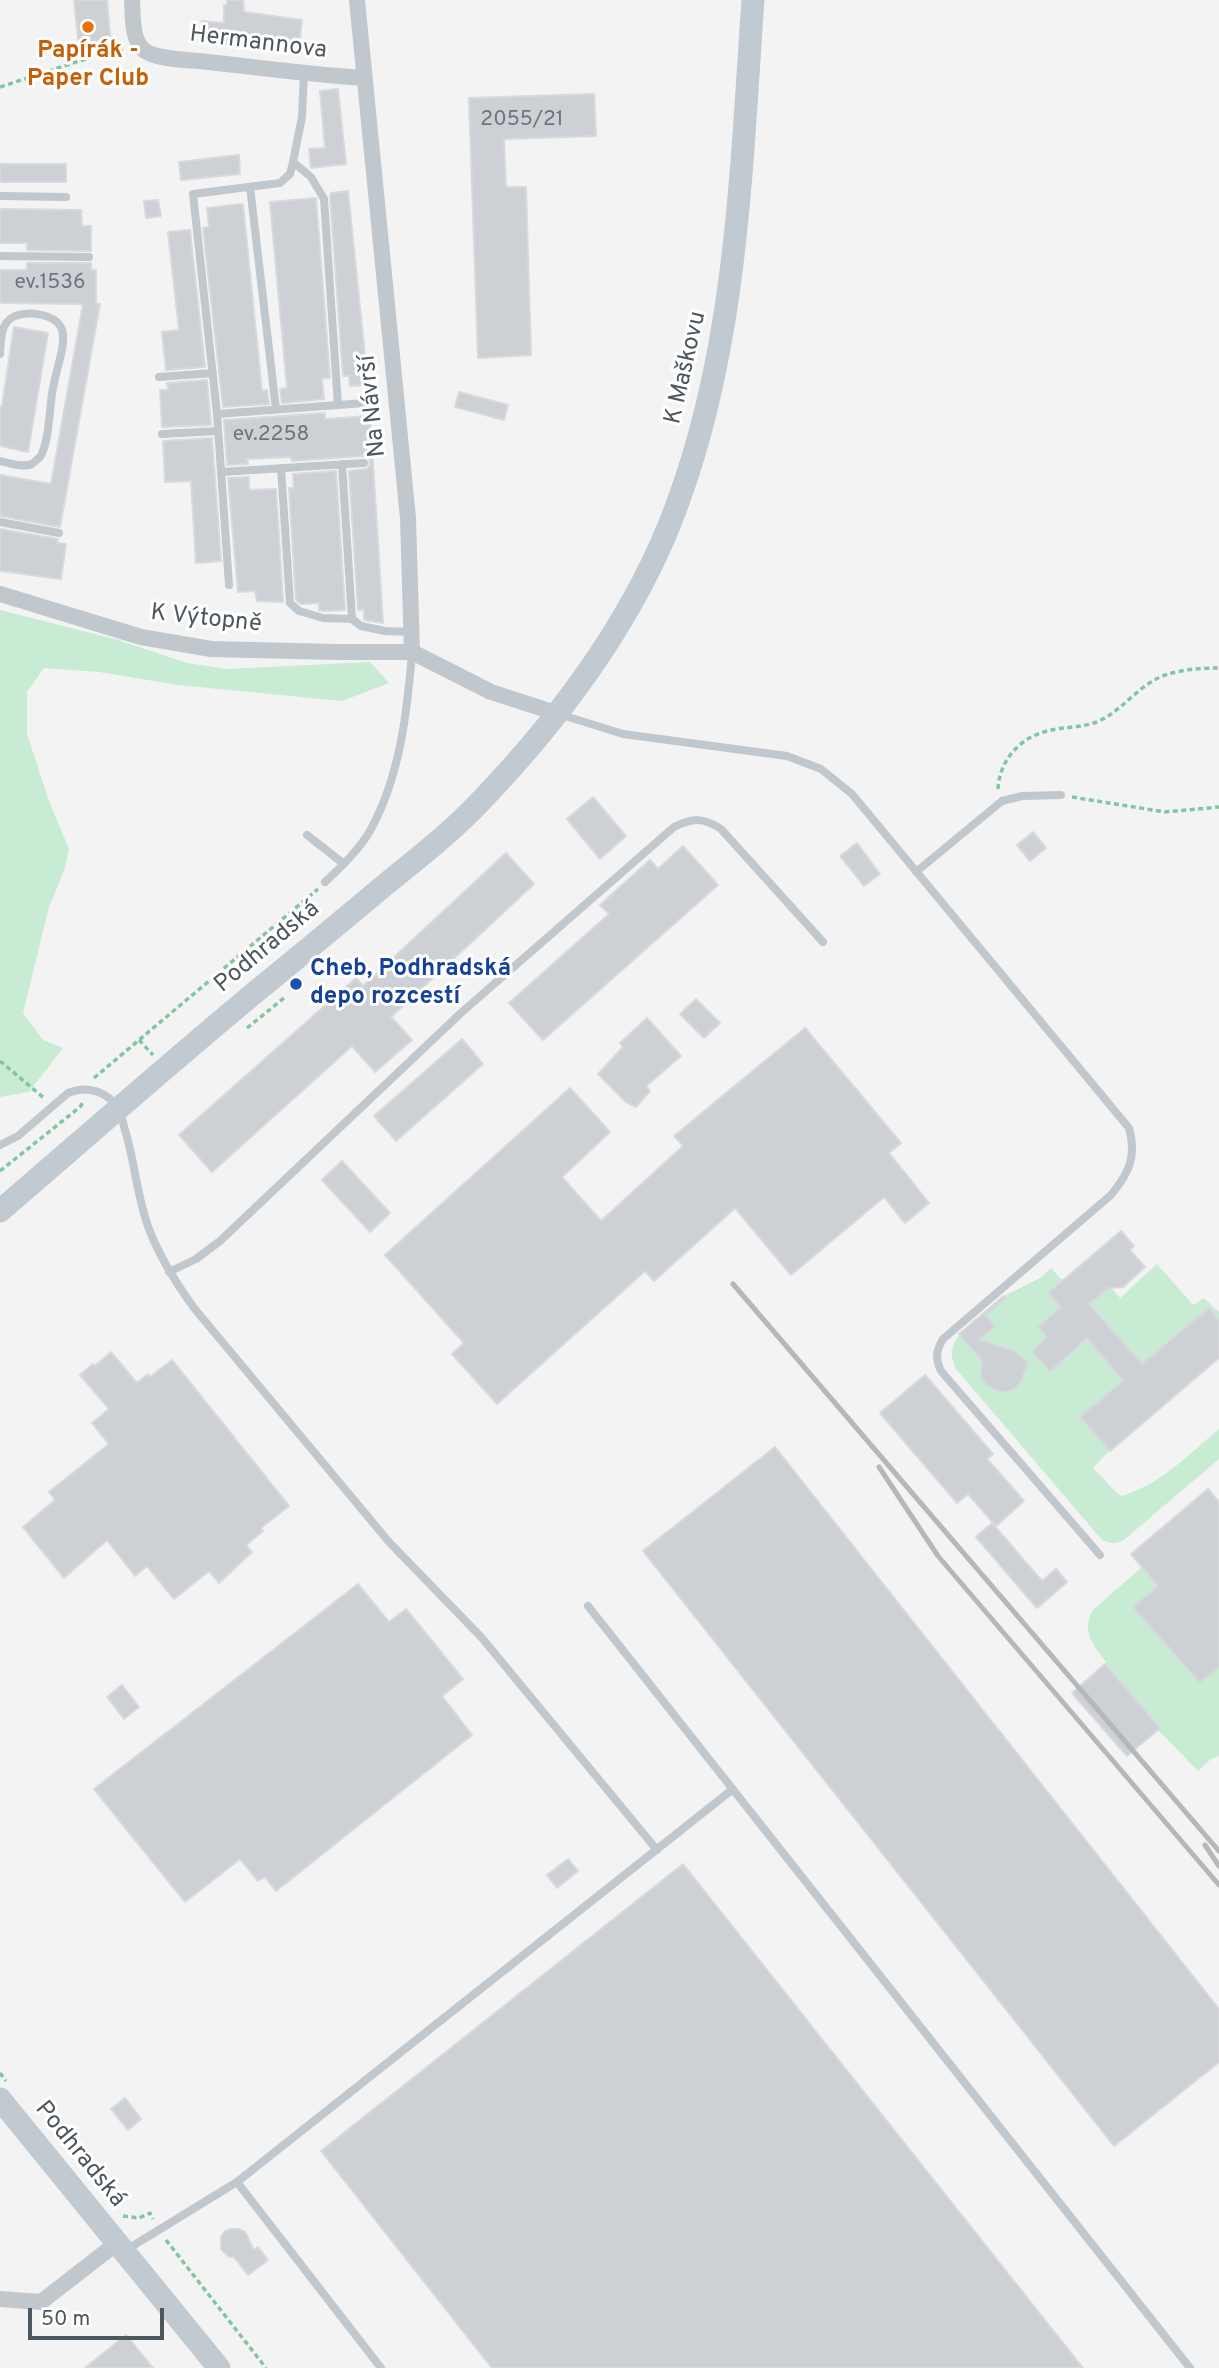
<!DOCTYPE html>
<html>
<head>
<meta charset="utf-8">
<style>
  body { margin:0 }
  #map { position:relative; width:1219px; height:2368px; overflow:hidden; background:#f4f3f3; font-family:Overpass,sans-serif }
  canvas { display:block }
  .scale { position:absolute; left:28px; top:2308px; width:136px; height:32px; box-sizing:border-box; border:4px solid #4c575e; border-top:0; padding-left:9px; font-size:21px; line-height:24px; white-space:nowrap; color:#4c575e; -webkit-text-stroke:5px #fff; paint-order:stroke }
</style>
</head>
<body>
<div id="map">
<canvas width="1219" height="2368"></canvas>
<div class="scale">50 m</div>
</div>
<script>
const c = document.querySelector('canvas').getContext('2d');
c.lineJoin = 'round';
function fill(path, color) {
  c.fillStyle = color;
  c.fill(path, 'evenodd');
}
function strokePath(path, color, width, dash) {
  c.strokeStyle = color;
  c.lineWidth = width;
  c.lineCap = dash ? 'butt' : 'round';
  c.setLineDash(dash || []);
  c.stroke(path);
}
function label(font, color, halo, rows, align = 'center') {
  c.font = font + ' Overpass,sans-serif';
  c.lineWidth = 6;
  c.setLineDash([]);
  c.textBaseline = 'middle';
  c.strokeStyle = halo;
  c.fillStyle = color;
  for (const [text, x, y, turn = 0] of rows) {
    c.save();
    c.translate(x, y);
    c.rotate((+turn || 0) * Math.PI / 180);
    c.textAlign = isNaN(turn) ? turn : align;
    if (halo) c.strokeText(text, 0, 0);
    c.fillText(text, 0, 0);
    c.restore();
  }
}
const green = new Path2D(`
  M0 610 115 639 187 663 227 669 370 662 389 683 342 701 178 685 99 672 44 668 27 692V734L49 801 69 849 65 868 49 907 23 1013 43 1040 63 1048 29 1092 0 1097Z
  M1157 1264 1193 1305 1204 1298 1219 1312V1320L1208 1308 1081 1417 1109 1451 1093 1468 1117 1493 1122 1496C1161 1484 1188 1455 1219 1429V1459L1125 1539C1117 1544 1111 1544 1102 1540L956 1369C950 1355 950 1347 960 1334L962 1336 1005 1298 1004 1296 1040 1278 1051 1268 1062 1280 1048 1293 1109 1364 1089 1304 1110 1286 1120 1298Z
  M1142 1567 1158 1586 1133 1607 1199 1683 1219 1667V1756L1211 1759 1198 1771 1158 1730 1160 1728 1105 1664 1106 1662C1093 1645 1081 1631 1093 1610Z`);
const building = new Path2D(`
  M74 0H107L111 45 79 48Z
  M227 0H243L244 12 302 20 299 48 285 47 284 50 200 41 202 21 224 23V5H227Z
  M338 89 346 164 311 168 309 149 325 148 320 91Z
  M594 94 596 136 504 139 506 187H526L531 355 478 358 469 98Z
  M239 155 240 174 181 180 179 162Z
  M0 164H66V182H0Z
  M348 191 368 385 350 386 349 376H343L330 196 331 193Z
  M316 198 330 378H322L324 399 282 403 280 389 287 388 270 202Z
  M158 200 161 216 146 218 144 201Z
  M243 204 262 391 267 390 269 404 223 407 203 228 209 227 207 208Z
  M0 209 81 210 82 226H91V251L27 250V243H0Z
  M190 230 205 367 166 370 162 332 179 330 168 232Z
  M27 263H91V270H96V304H100L60 527 0 516V475L51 484 83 304 0 303V270H27Z
  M14 327 48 333 28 452 0 446V408L2 406Z
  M207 380 211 425 162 427 160 390H168L167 383Z
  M459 392 508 405 504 420 455 407Z
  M325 413V419L370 416 383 623 364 620V609L358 610 349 471 367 469 370 465 369 459 364 456 292 461 291 457 247 459 248 464 227 465 224 420Z
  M212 438 221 561 196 563 191 481 165 482 163 441Z
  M336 471 345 610 324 611 319 610V603L301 604 296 600 289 488H294L293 474Z
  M249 477V490L276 489 283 602 257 601 255 591 238 592 228 478Z
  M0 529 58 539 57 543 66 544 61 579 0 571Z
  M593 797 626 836 600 859 567 819Z
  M1033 832 1046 848 1030 861 1017 845Z
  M857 843 880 874 864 886 840 856Z
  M683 846 718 885 543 1040 509 1003 609 914 600 905 650 860 658 869Z
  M506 853 534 884 391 1017 412 1040 375 1072 352 1046 212 1172 179 1135 356 978 363 986Z
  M696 999 720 1023 704 1038 680 1014Z
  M647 1018 681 1056 646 1086 650 1091 636 1107 626 1102 598 1074 623 1047 620 1043Z
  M805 1028 901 1143 889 1153 929 1203 905 1223 884 1197 791 1275 735 1208 654 1281 645 1271 497 1404 452 1354 464 1343 385 1255 570 1088 610 1132 562 1177 601 1221 683 1146 674 1136Z
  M462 1039 483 1064 396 1141 374 1116Z
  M342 1161 390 1213 370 1232 322 1180Z
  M1121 1231 1134 1246 1130 1250 1145 1267 1123 1287 1108 1288 1089 1304 1142 1364 1209 1308 1219 1320V1358L1110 1451 1080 1417 1123 1381 1087 1338 1050 1372 1032 1351 1047 1337 1038 1327 1061 1307 1048 1293Z
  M1004 1296 1006 1298 985 1315 995 1327 979 1340 1013 1350 1028 1362 1022 1380 1017 1387 1009 1391 1000 1392 985 1384 981 1376 982 1361 959 1334Z
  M111 1352 137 1383 148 1374 150 1377 172 1360 289 1506 261 1528 263 1531 246 1545 252 1552 219 1583 209 1571 174 1599 147 1566 135 1576 107 1540 64 1578 23 1527 55 1500 49 1492 109 1444 92 1423 109 1409 80 1375 93 1364 95 1366Z
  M925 1375 993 1454 987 1459 1024 1501 996 1526 968 1494 957 1503 880 1413Z
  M775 1447 1219 2009V2062L1114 2146 643 1551Z
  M1208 1489 1219 1502V1667L1200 1683 1133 1607 1158 1586 1131 1554Z
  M992 1523 1042 1581 1056 1569 1067 1582 1037 1608 976 1537Z
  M358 1584 389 1622 406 1609 463 1679 442 1696 472 1735 276 1891 265 1877 258 1881 240 1859 185 1902 94 1789Z
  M1105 1664 1160 1728 1127 1756 1072 1693Z
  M122 1685 139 1707 124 1719 107 1697Z
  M568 1859 578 1871 557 1888 547 1875Z
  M683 1864 1083 2368H492L321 2151Z
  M125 2098 141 2119 128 2130 111 2109Z
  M231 2229H239L245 2232 254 2250 258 2247 268 2260 248 2275 234 2257H229L221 2249V2237L225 2231Z
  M126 2335 153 2368H85Z`);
const path = new Path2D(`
  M0 87 113 50 123 51
  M998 789C999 764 1016 741 1041 733 1059 726 1081 729 1099 721 1120 711 1132 694 1151 682 1169 670 1198 668 1219 668
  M1072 797 1165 812 1219 807
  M247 1028 284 998
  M139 1040 153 1055
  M0 1061 44 1098
  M94 1078 318 889
  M0 1171 80 1107 84 1101
  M0 2073 6 2081
  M123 2216 139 2218 150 2213 153 2219
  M166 2240 266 2368`);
const lane = new Path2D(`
  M304 73 302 117 293 162 311 177 324 199 338 405
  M250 187 276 409
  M0 196 66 197
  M0 256 89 257
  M0 354C1 342 0 327 10 319 23 309 57 313 62 330 67 343 55 373 53 388 49 407 50 441 40 457 39 458 33 463 32 464 23 468 9 463 0 461
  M159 377 213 373
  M217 414 365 403
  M162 434 218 431
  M342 464 352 619
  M281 468 290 603 299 611 323 618 352 619 361 626 385 631 412 632
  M221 472 364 463
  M0 522 59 533
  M229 585 217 414 193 194 280 183 290 174 293 162
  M559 714 623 734 787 756 821 769 852 794 1129 1128C1137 1157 1129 1173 1111 1195L943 1339C936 1351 935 1358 941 1371L1100 1555
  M307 835 344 864
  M916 872 1002 801 1022 796 1061 795
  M325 882C341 867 360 849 371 829 400 776 407 713 412 653
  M0 1145 18 1136 68 1093C87 1085 108 1091 119 1110 122 1115 123 1124 125 1130 135 1162 137 1198 149 1229 160 1258 176 1283 194 1308L389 1542 482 1638 657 1850
  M169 1272 196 1259 220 1241 462 1012 674 827C693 818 703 817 721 829L823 942
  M588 1606 1190 2368
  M237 2182 733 1789
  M126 2250 237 2182 381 2368`);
const street = new Path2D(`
  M132 0C133 15 131 41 145 51 159 60 192 60 209 62 261 68 313 75 365 78
  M357 0 408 518 412 652
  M0 594 141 637 211 649 336 652H412L491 692 556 713
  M0 2299 41 2302 117 2243`);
const secondary = new Path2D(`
  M0 1211C86 1137 171 1062 258 990 301 955 343 920 386 884 417 859 449 834 477 805 559 720 636 617 677 505 737 343 741 170 753 0
  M0 2099 219 2368`);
const rail = new Path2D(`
  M733 1284 1219 1851
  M879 1467 938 1556 1219 1885
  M1205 1845 1219 1866`);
const markers = [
  [88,27,7,"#e8710a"],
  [296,984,7,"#1a4fb4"]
];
const numberNames = [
  ["2055/21",522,121],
  ["ev.1536",50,284],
  ["ev.2258",271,436]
];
const streetNames = [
  ["Hermannova",258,44,7],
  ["K Maškovu",687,368,-77],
  ["Na Návrší",374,406,-96],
  ["K Výtopně",206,620,6],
  ["Podhradská",268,948,-40],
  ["Podhradská",79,2155,51]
];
const foodNames = [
  ["Papírák -",88,52],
  ["Paper Club",88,80]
];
const transitNames = [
  ["Cheb, Podhradská",310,970],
  ["depo rozcestí",310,998]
];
fill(green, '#c8ebd3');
fill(building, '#cdd0d4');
strokePath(building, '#d7d9dd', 2);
strokePath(path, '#83c5a0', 3.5, [5, 3.5]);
strokePath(lane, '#c0c7cd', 8);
strokePath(street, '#c0c7cd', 16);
strokePath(secondary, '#c1cad1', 23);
strokePath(rail, '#b5b8bb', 5);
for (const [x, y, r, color] of markers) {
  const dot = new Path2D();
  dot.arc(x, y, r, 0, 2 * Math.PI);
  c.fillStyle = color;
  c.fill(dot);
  strokePath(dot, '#fff', 2.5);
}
label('21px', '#6c757c', null, numberNames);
label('24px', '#4c575e', '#fff', streetNames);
label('bold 24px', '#c56008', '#fff', foodNames);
label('bold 24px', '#164399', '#fff', transitNames, 'left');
</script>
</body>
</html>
